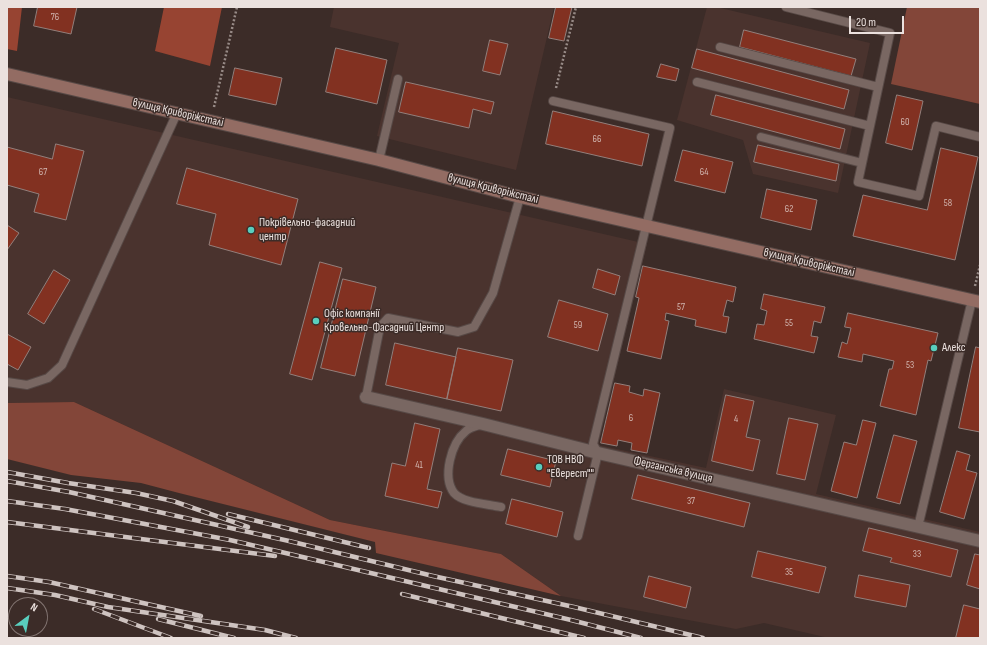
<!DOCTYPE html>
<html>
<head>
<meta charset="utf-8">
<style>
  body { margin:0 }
  #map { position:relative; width:987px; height:645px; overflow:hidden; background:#3c2c28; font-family:"Sofia Sans Condensed",sans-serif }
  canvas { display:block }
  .frame { position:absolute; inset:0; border:8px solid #ebe1de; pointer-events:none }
  .north { position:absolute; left:8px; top:597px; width:40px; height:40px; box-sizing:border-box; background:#3c2c28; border:1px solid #827471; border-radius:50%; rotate:32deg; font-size:11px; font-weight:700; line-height:16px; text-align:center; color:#ebe1de }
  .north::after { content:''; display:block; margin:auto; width:14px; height:18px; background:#59cebe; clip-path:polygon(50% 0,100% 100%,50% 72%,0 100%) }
  .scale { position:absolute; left:849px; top:16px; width:55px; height:18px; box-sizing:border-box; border:2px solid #ebe1de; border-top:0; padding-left:5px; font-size:12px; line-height:14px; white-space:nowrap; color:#ebe1de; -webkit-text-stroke:3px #3c2c28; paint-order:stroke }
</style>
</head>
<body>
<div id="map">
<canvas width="987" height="645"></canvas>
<div class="frame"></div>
<div class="north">N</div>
<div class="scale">20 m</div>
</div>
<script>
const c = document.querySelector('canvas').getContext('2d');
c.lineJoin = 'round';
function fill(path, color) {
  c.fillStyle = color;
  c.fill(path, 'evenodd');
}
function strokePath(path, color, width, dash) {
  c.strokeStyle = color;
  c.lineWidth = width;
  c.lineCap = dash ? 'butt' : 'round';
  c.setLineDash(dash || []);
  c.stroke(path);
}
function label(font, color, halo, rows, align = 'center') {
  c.font = font + ' "Sofia Sans Condensed",sans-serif';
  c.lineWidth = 3;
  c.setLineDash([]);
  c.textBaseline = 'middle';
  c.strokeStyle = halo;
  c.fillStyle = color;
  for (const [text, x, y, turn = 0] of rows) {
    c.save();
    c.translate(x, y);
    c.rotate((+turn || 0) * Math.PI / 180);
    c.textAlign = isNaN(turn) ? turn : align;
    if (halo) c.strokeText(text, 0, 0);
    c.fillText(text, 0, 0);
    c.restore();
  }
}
const built = new Path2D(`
  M334 7H554L516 170 377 136 399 43 330 27Z
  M707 7H716L870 43 838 193 753 174 743 140 677 120Z
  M7 97 647 244 598 445 706 468 724 389 836 415 816 494 980 532V638H829L764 623 736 629 561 596 501 554 330 520 74 402 7 403Z`);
const green = new Path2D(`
  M907 7H980V104L891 84Z
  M74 402 330 520 501 554 561 596 376 553 375 542 179 493 141 483 71 475 7 459V403Z`);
const forest = new Path2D(`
  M7 7H22L17 51 7 49Z
  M164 7H222L210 66 155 51Z`);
const building = new Path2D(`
  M38 7H77L71 34 34 26Z
  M556 7H572L564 41 549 38Z
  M744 30 856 59 851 76 740 47Z
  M490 40 508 44 500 75 483 71Z
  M336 48 387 60 377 104 326 92Z
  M697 49 849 90 844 109 692 68Z
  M661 64 679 69 676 81 657 77Z
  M235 68 282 78 276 105 229 95Z
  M406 82 494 102 491 114 473 109 469 128 399 112Z
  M716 95 845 129 840 149 711 115Z
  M897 95 923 101 912 150 886 143Z
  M553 111 649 134 642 166 546 144Z
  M56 144 84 151 66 220 34 212 39 194 7 185V147L52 159Z
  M758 145 839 164 836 181 754 162Z
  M941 148 978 157 955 260 853 236 863 195 927 210Z
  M683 150 733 162 725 193 675 181Z
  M187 168 298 199 281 265 209 245 216 214 177 204Z
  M767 189 817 200 811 230 761 218Z
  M7 225 19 233 7 250Z
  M320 262 342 268 312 380 290 374Z
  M643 266 736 287 733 302 727 300 723 316 729 317 726 333 695 326 696 320 666 313 665 320 669 321 661 359 627 351 639 298 636 297Z
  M598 269 620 276 615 295 593 288Z
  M54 270 70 280 44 324 28 314Z
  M343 279 376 287 355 376 321 368Z
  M764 294 825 307 821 323 814 321 811 336 818 337 814 353 754 339 757 324 764 325 767 311 761 309Z
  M559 300 608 314 598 351 548 337Z
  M848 313 938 333 931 361 928 360 916 415 880 406 889 369H892L894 361 863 354 862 362 838 357 842 342 847 344 851 328 845 327Z
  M7 334 31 347 18 370 7 364Z
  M395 343 456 357 447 399 386 385Z
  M976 347 980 348V432L959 428Z
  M458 348 513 360 501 411 447 399Z
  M615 383 630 386 629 392 643 396 644 389 660 393 647 453 631 450 632 443 618 440 617 446 601 443Z
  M726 395 754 401 746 437 760 440 753 471 712 461Z
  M789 418 818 424 805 480 777 474Z
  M863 420 876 423 857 498 831 491 844 442 856 445Z
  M415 423 440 429 427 489 442 492 438 508 385 496 392 463 405 466Z
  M894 435 917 441 900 504 877 498Z
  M508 449 556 461 550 487 501 475Z
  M957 451 970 455 966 470 977 473 964 519 940 512Z
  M638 475 750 503 744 527 632 499Z
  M512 499 563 512 557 537 506 524Z
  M869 528 958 550 951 577 890 562 892 558 863 551Z
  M758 551 826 567 819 593 752 577Z
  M975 554 980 555V589L967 585Z
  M859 575 910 585 906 607 855 597Z
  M649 576 691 587 686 608 644 597Z
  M964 605 980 609V638H956Z`);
const path = new Path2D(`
  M556 88 576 7
  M214 107 237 7
  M975 286 980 265`);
const lane = new Path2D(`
  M786 7 890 33 858 182 919 196 936 126 980 137
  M720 47 878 87
  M697 82 870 126
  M553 101 670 128 593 444 598 453 578 536
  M761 137 862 163
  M379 160 398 79
  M7 382 27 385 48 378 62 365 177 113
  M366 397 380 327 388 318 458 332 474 327 493 293 520 197
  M483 424C477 426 470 427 466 431 451 443 442 477 454 493 463 503 488 504 501 507
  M918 527 972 300`);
const street = new Path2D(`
  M366 397 483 424 598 453 980 541`);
const secondary = new Path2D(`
  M7 74 379 160 520 197 980 302`);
const rail = new Path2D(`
  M7 472 68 483 136 493 173 501 248 527
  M7 481 69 492 289 541 433 576 574 607 703 638
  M7 501 65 509 230 540 571 620 641 638
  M228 514 369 548
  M7 522 275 556
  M7 576 49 582 201 616
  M7 588 55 595 108 607 265 630 296 638
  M402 594 584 638
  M94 609 171 638
  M158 619 234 638`);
const markers = [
  [251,230,4,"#59cebe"],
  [316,321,4,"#59cebe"],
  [934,348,4,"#59cebe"],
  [539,467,4,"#59cebe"]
];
const numberNames = [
  ["76",55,17],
  ["60",905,122],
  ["66",597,139],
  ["67",43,172],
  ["64",704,172],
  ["58",948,203],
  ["62",789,209],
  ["57",681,307],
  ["55",789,323],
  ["59",578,325],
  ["53",910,365],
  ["6",631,418],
  ["4",736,419],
  ["41",419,465],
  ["37",691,501],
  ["33",917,554],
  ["35",789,572]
];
const streetNames = [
  ["вулиця Криворіжсталі",178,113,13],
  ["вулиця Криворіжсталі",493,189,14],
  ["вулиця Криворіжсталі",809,263,13],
  ["Ферганська вулиця",673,470,13]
];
const poiNames = [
  ["Покрівельно-фасадний",259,223],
  ["центр",259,237],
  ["Офіс компанії",324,314],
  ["Кровельно-Фасадний Центр",324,328],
  ["Алекс",942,348],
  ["ТОВ НВФ",547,460],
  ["\"Еверест\"\"",547,474]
];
fill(built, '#4a332e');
fill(green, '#834639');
fill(forest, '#974432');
fill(building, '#823121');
strokePath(building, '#937f7b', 1);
strokePath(lane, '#574946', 10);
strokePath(street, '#574946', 14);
strokePath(secondary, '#574946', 14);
strokePath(path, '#978a86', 2.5, [2, 2]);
strokePath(lane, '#796762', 8);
strokePath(street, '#796762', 12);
strokePath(secondary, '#936c63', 12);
strokePath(rail, '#cec3c0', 4.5);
strokePath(rail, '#3c2c28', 3, [9]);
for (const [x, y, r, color] of markers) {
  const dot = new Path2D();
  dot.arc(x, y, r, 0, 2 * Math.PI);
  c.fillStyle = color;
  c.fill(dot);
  strokePath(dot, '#3c2c28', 1.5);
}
label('10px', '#d1b5af', null, numberNames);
label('12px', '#ebe1de', '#3c2c28', streetNames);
label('12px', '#ebe1de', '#3c2c28', poiNames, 'left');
</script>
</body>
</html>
